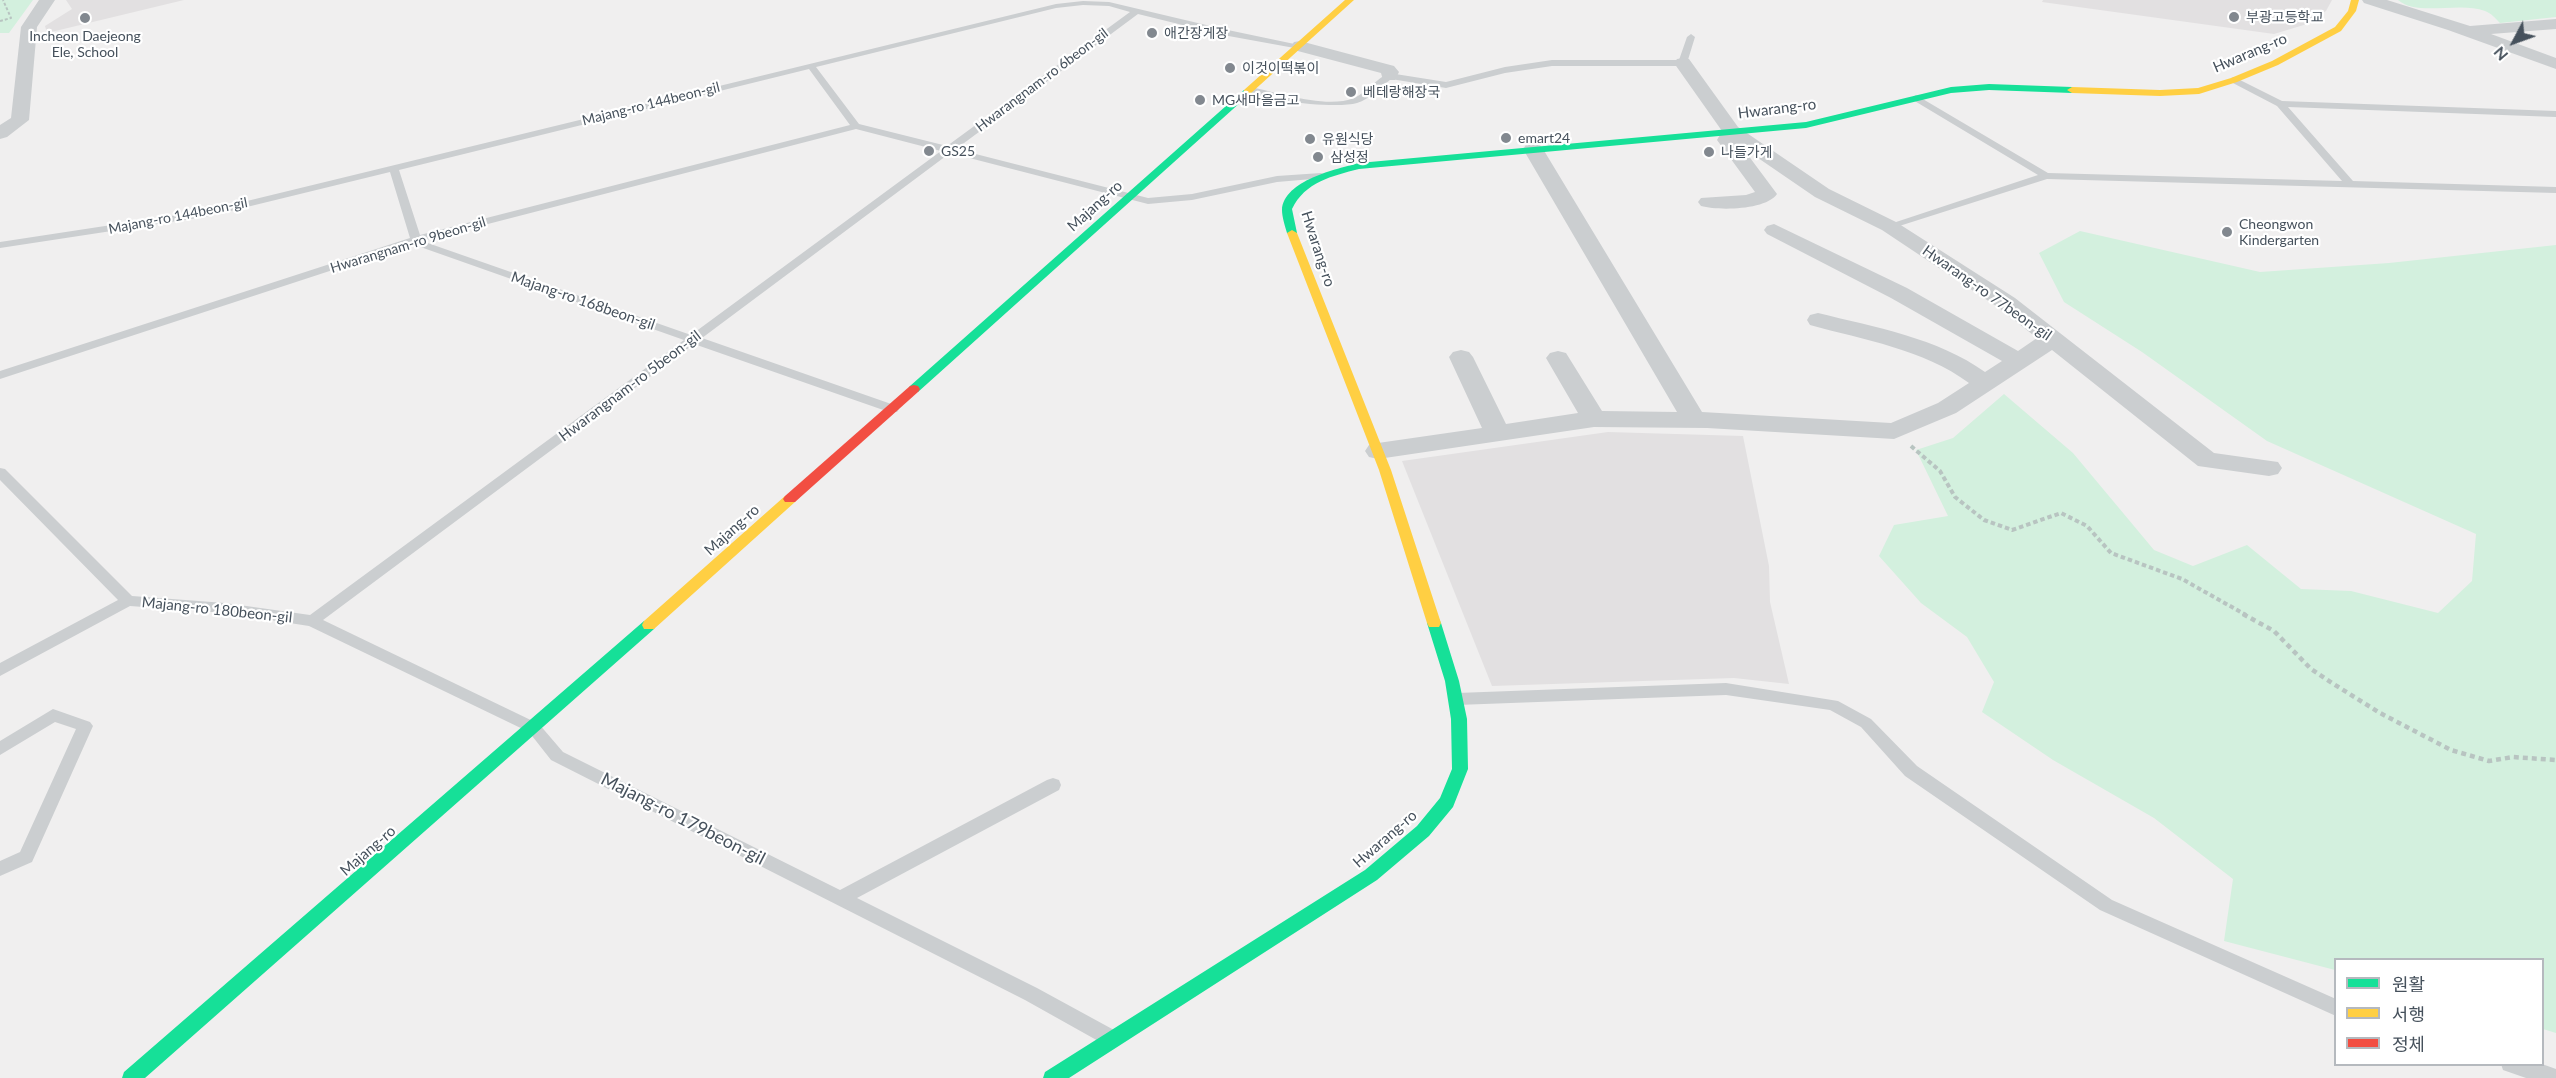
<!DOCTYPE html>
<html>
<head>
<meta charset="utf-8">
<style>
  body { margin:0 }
  #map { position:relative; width:2556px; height:1078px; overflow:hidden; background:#f0efef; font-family:Lato,"Noto Sans KR",sans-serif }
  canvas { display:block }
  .legend { position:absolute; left:2334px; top:958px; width:210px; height:108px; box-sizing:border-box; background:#fff; border:2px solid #b5b9be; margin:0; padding:8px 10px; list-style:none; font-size:18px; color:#46515c }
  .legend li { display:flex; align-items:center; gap:12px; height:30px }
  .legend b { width:30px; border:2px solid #b5b9be }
  .north { position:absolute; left:2484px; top:12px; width:60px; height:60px; -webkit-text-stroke:4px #fff; paint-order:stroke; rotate:229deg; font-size:16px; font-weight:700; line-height:24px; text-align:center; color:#46515c }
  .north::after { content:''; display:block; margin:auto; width:21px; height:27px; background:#46515c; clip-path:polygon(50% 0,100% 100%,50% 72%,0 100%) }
</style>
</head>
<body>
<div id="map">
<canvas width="2556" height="1078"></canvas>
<ul class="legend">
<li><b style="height:8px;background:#16e098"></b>원활</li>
<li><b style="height:8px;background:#ffcf43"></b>서행</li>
<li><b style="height:8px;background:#f24e42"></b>정체</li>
</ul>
<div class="north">N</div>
</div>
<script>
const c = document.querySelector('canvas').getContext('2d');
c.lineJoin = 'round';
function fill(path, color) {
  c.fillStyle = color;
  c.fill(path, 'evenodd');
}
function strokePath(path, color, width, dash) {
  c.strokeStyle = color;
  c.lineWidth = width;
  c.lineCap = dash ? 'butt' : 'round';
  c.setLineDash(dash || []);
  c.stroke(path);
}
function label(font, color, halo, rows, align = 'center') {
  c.font = font + ' Lato,"Noto Sans KR",sans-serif';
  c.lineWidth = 4.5;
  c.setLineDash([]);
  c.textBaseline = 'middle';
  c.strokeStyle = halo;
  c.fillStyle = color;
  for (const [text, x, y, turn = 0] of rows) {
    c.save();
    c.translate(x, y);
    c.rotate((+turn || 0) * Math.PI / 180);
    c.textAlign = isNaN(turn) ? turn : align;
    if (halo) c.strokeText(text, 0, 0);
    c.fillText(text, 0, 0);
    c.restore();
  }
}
const education = new Path2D(`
  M66 0H184L47 33 45 26 72 9Z
  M2043 0H2332L2326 11 2307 24 2274 34 2042 2Z
  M1608 432 1743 436 1769 566 1770 602 1789 684 1734 678 1492 686 1402 461Z`);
const green = new Path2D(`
  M0 0H33L9 33H0Z
  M2398 0H2556V17L2500 23C2496 19 2491 13 2485 11 2459 1 2418 17 2398 0Z
  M2080 231 2260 272 2389 263 2556 245V1033L2543 1029 2542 960H2336L2335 970 2224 941 2233 879 2154 818 2053 760 1982 712 1994 682 1967 637 1921 603 1879 556 1894 525 1948 516 1916 450 1953 438 2004 394 2073 453 2154 550 2193 566 2247 545 2301 589 2351 591 2438 613 2472 581 2476 534 2267 441 2142 352 2064 302 2039 253Z`);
const pathFar2 = new Path2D(`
  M0 21 11 18 3 0`);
const pathFar1 = new Path2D(`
  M1911 446 1940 471 1955 497 1984 520 2012 530 2061 513 2087 526 2111 553 2182 579 2246 615`);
const path = new Path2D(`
  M2243 614 2274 631 2311 669 2332 683 2380 713 2451 750 2489 761 2513 757 2556 760`);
const lane = new Path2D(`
  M1083 1 1109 2 1223 29 1304 46 1300 49 1223 35 1138 14 956 149 1148 198 1192 194 1277 176 1321 173 1324 174V178L1277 182 1192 200 1148 204 950 153 702 338 897 406 899 409 897 412H889L694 344 323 620 539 724 563 752 840 890 1047 780 1053 778 1059 780 1061 785 1059 790 857 898 1037 988 1114 1030 1116 1036 1114 1042 1107 1045 1100 1042 1025 1000 551 760 529 732 309 626 225 613 130 606 0 676V663L118 600 0 480V468L5 469 132 596 225 603 310 615 684 340 412 244 0 379V371L410 238 390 172 210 216 0 248V242L210 210 1056 4ZM1083 5 1109 6 1130 12 947 146 859 124 816 67 1056 8ZM809 69 850 125 420 235 399 170ZM856 129 941 151 691 335 422 241Z
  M1691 34 1695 37 1687 63 1683 66H1552L1505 73 1446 88 1391 79C1380 88 1370 99 1357 103 1336 109 1263 101 1246 90L1251 87C1279 93 1327 109 1354 98 1367 92 1376 79 1389 73L1446 82 1505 67 1552 60H1679L1687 37Z
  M2234 77 2282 101 2556 111V117L2288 107 2353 181 2556 187V193L2047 179 1893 228H1885L1884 226 2038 175 1913 100 1911 98 1916 95 2048 173 2342 181 2277 106 2231 82V78Z
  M1726 683 1838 701 1871 719 1917 766 2112 900 2336 999V1016L2100 910 1905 776 1861 727 1830 710 1726 695 1457 705 1452 703 1449 699 1452 695 1457 693Z
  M53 709 90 722 93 726 32 862 0 876V861L20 852 76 729 55 722 0 755V741Z
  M2501 1064H2542L2556 1069V1078H2526L2503 1070Z`);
const street = new Path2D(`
  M39 0H55L37 27 29 120 7 137 0 139V125L11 118 21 27Z
  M2362 0H2387L2470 26 2556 19V29L2491 34 2556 58V69L2448 30 2364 3Z
  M1300 41 1394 66 1399 72 1395 80H1383L1381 73 1294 50 1291 46 1294 42Z
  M1683 58 1689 59 1738 127 1829 189 1896 222 2015 298 2214 453 2278 462 2282 468 2278 474 2269 476 2198 466 2052 350 1956 413 1894 439 1707 428 1594 427 1378 459 1369 457 1365 451 1369 445 1378 443 1482 428 1449 357 1453 352 1461 350 1469 352 1473 357 1506 424 1578 413 1546 358 1550 353 1558 351 1566 353 1602 411 1677 412 1523 149 1526 145H1540L1543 149 1702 412 1891 423 1938 403 1969 383C1923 349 1864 340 1810 325L1807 320 1810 315 1818 313C1874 327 1938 338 1985 372L2002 361 1891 298 1767 234 1764 230 1767 226 1774 224 1907 288 2018 351 2037 338 1999 308 1882 230 1815 197 1742 147 1777 194C1766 210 1719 211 1701 206L1698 202 1701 198 1746 195 1755 192 1717 140 1722 131 1674 63 1677 59Z`);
const fast = new Path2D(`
  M1989 84 2072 87 2077 90 2072 93 1989 90 1951 93 1806 128 1359 169C1332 176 1305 182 1292 209L1297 233 1292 236 1287 233C1285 226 1282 217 1282 210 1284 180 1337 169 1359 163L1806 122 1951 87Z
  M1244 90 1252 92 918 392H910L908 389 910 386Z
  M1434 618 1439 619 1441 623 1459 681 1467 719 1468 769 1453 807 1429 836 1377 880 1069 1078H1043L1045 1072 1365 870 1417 826 1440 798 1452 769 1451 719 1445 681 1427 623 1429 619Z
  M649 620 654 621 656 625 654 629 145 1078H122L124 1072 644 621Z`);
const slow = new Path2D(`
  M1345 0H1354L1250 94H1244V90Z
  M2351 0H2359L2356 11 2341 31 2278 65 2237 82 2199 94 2160 96 2072 93 2067 90 2072 87 2160 90 2198 88 2231 78 2272 61 2335 27 2348 11Z
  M1292 230 1297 233 1391 470 1441 623 1439 627H1429L1427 623 1379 470 1287 233Z
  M790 495 795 496 797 499 795 502 654 629H644L642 625 644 621 785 496Z`);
const jam = new Path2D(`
  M914 385 918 386 920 389 918 392 795 502H785L783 499 785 496 910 386Z`);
const markers = [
  [2234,17,6,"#82888f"],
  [85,18,6,"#82888f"],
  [1152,33,6,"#82888f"],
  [1230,68,6,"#82888f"],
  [1351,92,6,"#82888f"],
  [1200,100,6,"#82888f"],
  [1506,138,6,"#82888f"],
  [1310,139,6,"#82888f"],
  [929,151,6,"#82888f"],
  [1709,152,6,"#82888f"],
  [1318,157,6,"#82888f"],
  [2227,232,6,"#82888f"]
];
const farPoinames = [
  ["부광고등학교",2246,17],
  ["애간장게장",1164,33],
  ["Incheon Daejeong",85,36,"center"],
  ["Ele, School",85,52,"center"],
  ["이것이떡볶이",1242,68],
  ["베테랑해장국",1363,92],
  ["MG새마을금고",1212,100],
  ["emart24",1518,138],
  ["유원식당",1322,139],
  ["GS25",941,151],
  ["나들가게",1721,152],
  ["삼성정",1330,157],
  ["Cheongwon",2239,224],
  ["Kindergarten",2239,240]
];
const farStreetnames = [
  ["Hwarangnam-ro 6beon-gil",1042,80,-37],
  ["Majang-ro 144beon-gil",651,104,-14],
  ["Majang-ro 144beon-gil",178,216,-11],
  ["Hwarangnam-ro 9beon-gil",408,245,-17]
];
const streetNames = [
  ["Hwarang-ro",2250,53,-23],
  ["Hwarang-ro",1777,109,-7],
  ["Majang-ro",1095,206,-42],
  ["Hwarang-ro",1318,249,72],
  ["Hwarang-ro 77beon-gil",1987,293,35],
  ["Majang-ro 168beon-gil",583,301,19],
  ["Hwarangnam-ro 5beon-gil",630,386,-37],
  ["Majang-ro",732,530,-42],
  ["Majang-ro 180beon-gil",217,610,6],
  ["Hwarang-ro",1385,839,-41],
  ["Majang-ro",368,851,-41]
];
const nearStreetnames = [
  ["Majang-ro 179beon-gil",683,819,27]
];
fill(education, '#e2e0e1');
fill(green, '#d3f0de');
strokePath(pathFar2, '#b8c4c1', 2, [3, 2]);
strokePath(pathFar1, '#b8c4c1', 4, [4.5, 3]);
strokePath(path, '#b8c4c1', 4.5, [5, 4]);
fill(lane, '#cbced0');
fill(street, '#cbced0');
fill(fast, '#16e098');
fill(slow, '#ffcf43');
fill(jam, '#f24e42');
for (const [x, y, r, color] of markers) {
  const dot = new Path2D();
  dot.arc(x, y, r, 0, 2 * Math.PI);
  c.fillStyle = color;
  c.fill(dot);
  strokePath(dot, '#fff', 2);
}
label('14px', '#46515c', '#fff', farPoinames, 'left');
label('14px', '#46515c', '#fff', farStreetnames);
label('15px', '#46515c', '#fff', streetNames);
label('18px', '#46515c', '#fff', nearStreetnames);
</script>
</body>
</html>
